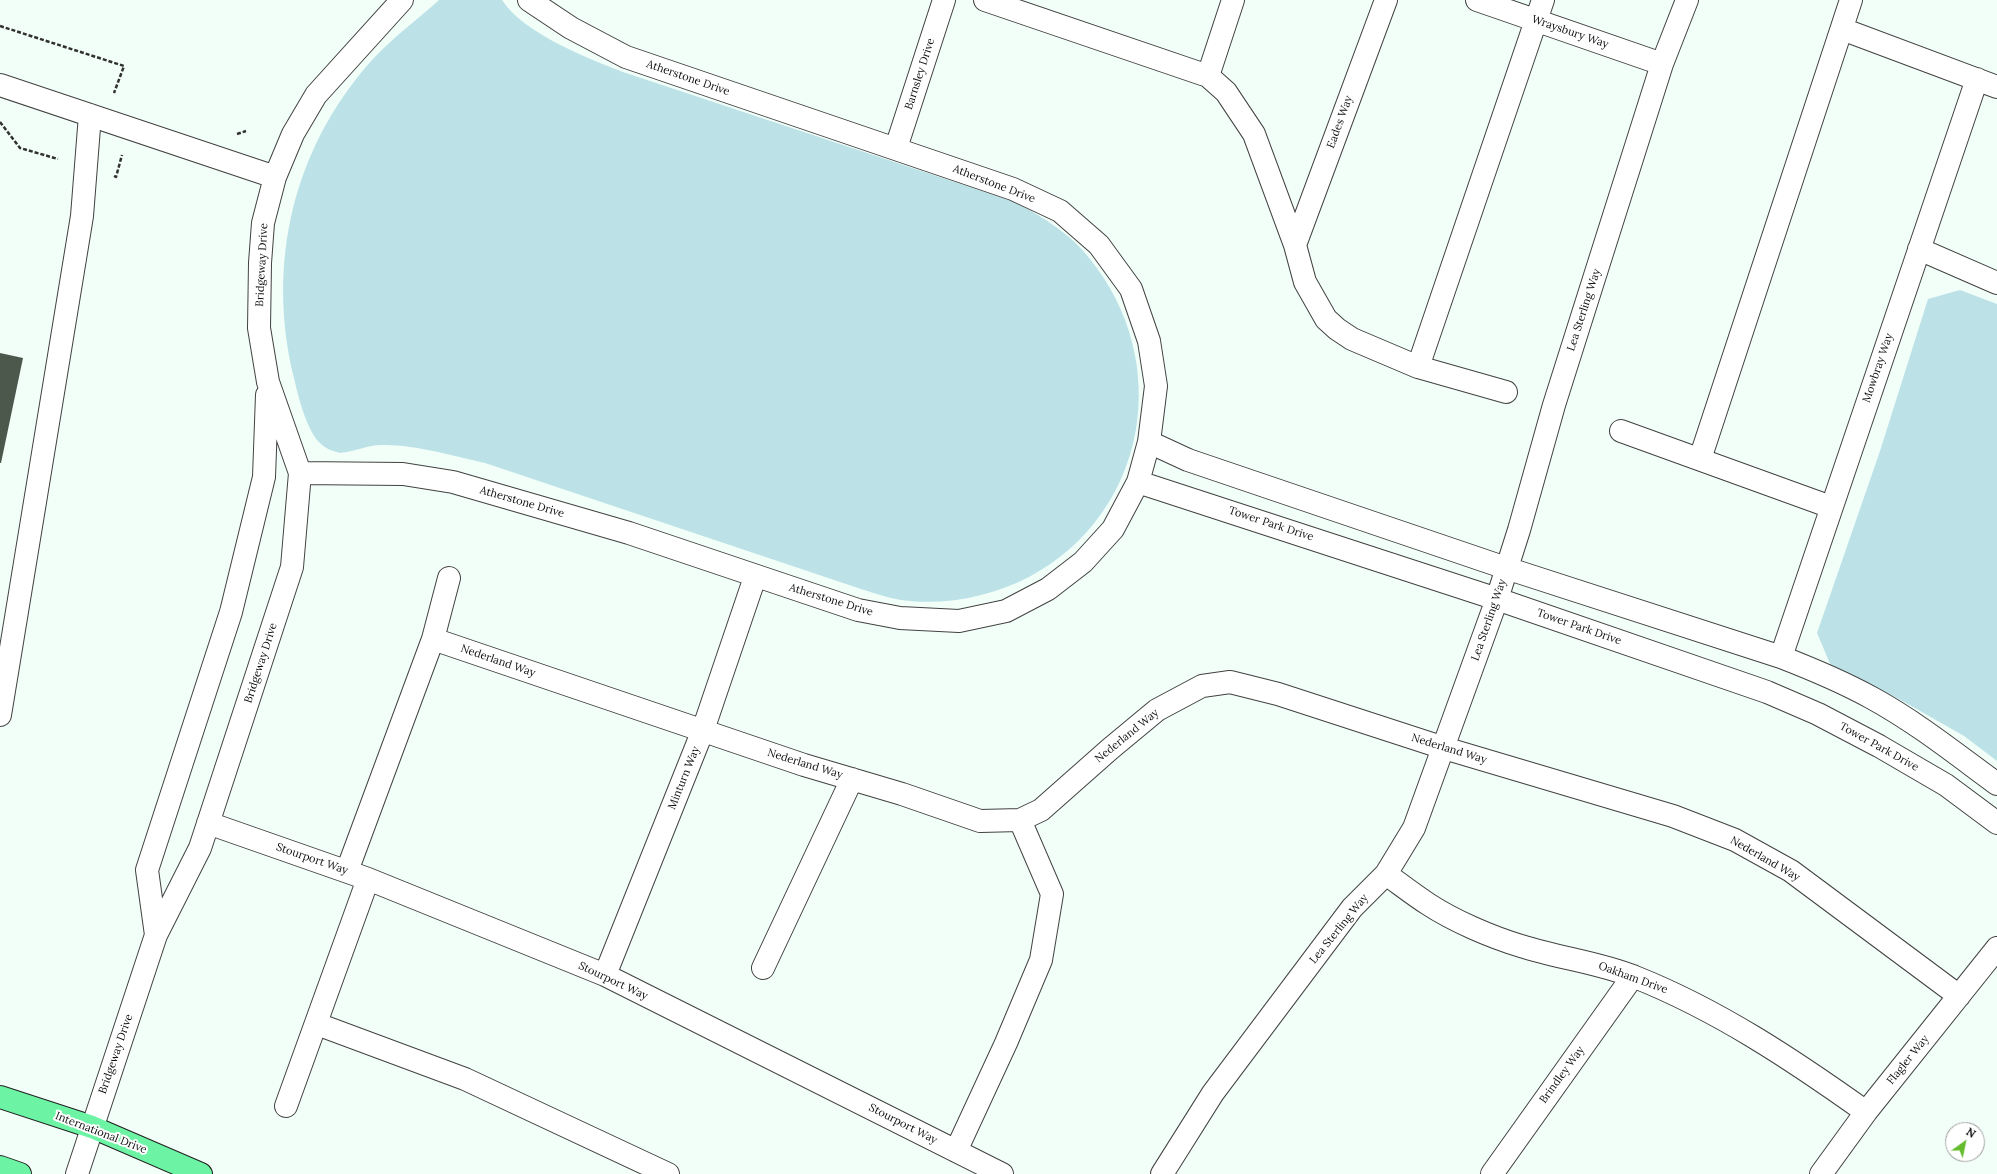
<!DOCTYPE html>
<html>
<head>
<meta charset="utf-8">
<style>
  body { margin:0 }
  #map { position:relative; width:1997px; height:1174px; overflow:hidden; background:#f2fff8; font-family:Lora,serif }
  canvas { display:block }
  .north { position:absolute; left:1945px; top:1122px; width:40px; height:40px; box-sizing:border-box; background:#fff; border:1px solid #9f9f9f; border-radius:50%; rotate:33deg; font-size:11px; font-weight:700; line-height:16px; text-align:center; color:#0f0f0f }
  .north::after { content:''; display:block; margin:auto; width:14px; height:18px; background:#64bb2b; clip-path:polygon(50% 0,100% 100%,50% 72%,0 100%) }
</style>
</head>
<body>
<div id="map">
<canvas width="1997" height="1174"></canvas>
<div class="north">N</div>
</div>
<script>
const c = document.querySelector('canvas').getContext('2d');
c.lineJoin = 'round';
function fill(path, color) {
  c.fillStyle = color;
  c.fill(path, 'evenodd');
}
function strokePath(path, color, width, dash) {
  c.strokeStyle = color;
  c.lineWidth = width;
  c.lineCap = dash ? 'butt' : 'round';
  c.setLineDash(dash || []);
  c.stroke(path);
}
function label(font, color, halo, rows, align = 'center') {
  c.font = font + ' Lora,serif';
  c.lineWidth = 4;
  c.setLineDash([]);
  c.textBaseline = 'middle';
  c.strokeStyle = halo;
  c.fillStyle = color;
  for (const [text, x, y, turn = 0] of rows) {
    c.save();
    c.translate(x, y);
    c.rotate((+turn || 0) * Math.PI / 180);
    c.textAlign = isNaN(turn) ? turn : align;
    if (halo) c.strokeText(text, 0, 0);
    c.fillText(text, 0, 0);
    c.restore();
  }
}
const green = new Path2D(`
  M439 0H502C523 33 587 58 623 72L1015 202C1042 217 1070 233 1089 258 1174 361 1148 514 1029 577 990 597 945 606 901 600 888 598 874 593 861 589L485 463C455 456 412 444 382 445 367 445 354 452 340 453 333 451 326 449 321 444 307 432 298 396 294 378 266 264 293 148 372 60 392 38 417 20 439 0Z
  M1960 290 1997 304V761L1964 736 1899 699 1831 666 1817 633 1880 451 1928 299Z`);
const building = new Path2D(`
  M0 353 23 358 1 463H0Z`);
const path = new Path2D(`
  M0 26 124 66 114 93
  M0 122 20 148 58 159
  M237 134 246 131
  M114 176 116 177 122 155`);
const minor = new Path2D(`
  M985 0 1208 76 1226 92 1254 134 1295 245 1305 282 1326 319 1337 329 1352 339 1418 367 1506 392
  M1477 0 1662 64
  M1842 29 1997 87
  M1208 76 1233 0
  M0 85 275 177
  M896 148 944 0
  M1295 245 1386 0
  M1919 249 1997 283
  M1418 367 1543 0
  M1621 431 1831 507
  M1149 442 1188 460 1506 568 1781 657C1812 669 1843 682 1872 698 1916 722 1956 754 1997 784
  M1700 459 1851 0
  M300 473 403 474 453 482 629 533 858 610 900 618 959 621 1006 611 1048 589 1083 562 1113 529 1138 482 1149 442 1156 386 1149 341 1131 289 1099 245 1060 211 1013 189 626 57 571 28 529 0
  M1138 482 1497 599 1767 692 1818 714 1879 746 1946 785 1997 823
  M433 639 804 765 902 794 980 821 1020 820 1041 810 1110 749 1157 710 1202 686 1230 682 1278 694 1444 748 1673 816 1735 840 1791 871 1959 996
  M1781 657 1977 79
  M0 715 82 216 90 115
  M208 823 368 879 605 975 1002 1174
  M347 871 433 639 449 578
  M1386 874C1400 884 1414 895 1428 904 1454 921 1491 937 1521 946 1558 958 1598 962 1635 977 1718 1010 1793 1060 1866 1112
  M156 935 147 870 231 612 264 477 267 395
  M763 968 852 779
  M605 975 703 730 755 577
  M317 1024 465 1079 668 1174
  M286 1106 368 879
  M956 1151 1006 1043 1041 960 1052 894 1020 820
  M77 1174 156 935 200 848 292 567 300 473 268 382 259 328 260 263 263 223 275 177 293 134 316 95 402 0
  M1162 1174 1213 1093 1352 908 1386 874 1414 828 1497 599 1519 530 1554 405 1662 64 1687 0
  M1492 1174 1633 976
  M1821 1174 1866 1112 1997 948`);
const major = new Path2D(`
  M0 1097 92 1127 201 1174
  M0 1167 20 1174`);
const streetNames = [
  ["Wraysbury Way",1570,32,19],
  ["Barnsley Drive",920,74,-72],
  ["Atherstone Drive",688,78,19],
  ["Eades Way",1340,122,-70],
  ["Atherstone Drive",994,184,21],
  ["Bridgeway Drive",262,265,-87],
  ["Lea Sterling Way",1584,310,-72],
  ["Mowbray Way",1878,368,-71],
  ["Atherstone Drive",522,502,16],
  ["Tower Park Drive",1271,524,18],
  ["Atherstone Drive",831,600,17],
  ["Lea Sterling Way",1489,620,-71],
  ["Tower Park Drive",1579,627,19],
  ["Nederland Way",498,661,19],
  ["Bridgeway Drive",261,663,-72],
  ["Nederland Way",1127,736,-39],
  ["Tower Park Drive",1879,747,29],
  ["Nederland Way",1449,749,17],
  ["Nederland Way",805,764,17],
  ["Minturn Way",684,778,-68],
  ["Stourport Way",312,859,19],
  ["Nederland Way",1765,859,30],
  ["Lea Sterling Way",1339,929,-51],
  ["Oakham Drive",1633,978,20],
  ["Stourport Way",613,981,25],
  ["Bridgeway Drive",116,1054,-71],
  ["Flagler Way",1908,1060,-51],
  ["Brindley Way",1562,1075,-54],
  ["Stourport Way",903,1124,27],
  ["International Drive",101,1133,21]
];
fill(green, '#bce2e8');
fill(building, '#4c584c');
strokePath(minor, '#424242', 24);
strokePath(major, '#202020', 24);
strokePath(path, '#313131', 2.5, [4, 2]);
strokePath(minor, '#fff', 22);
strokePath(major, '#6df3a4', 22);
label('11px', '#0f0f0f', '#fff', streetNames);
</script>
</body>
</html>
